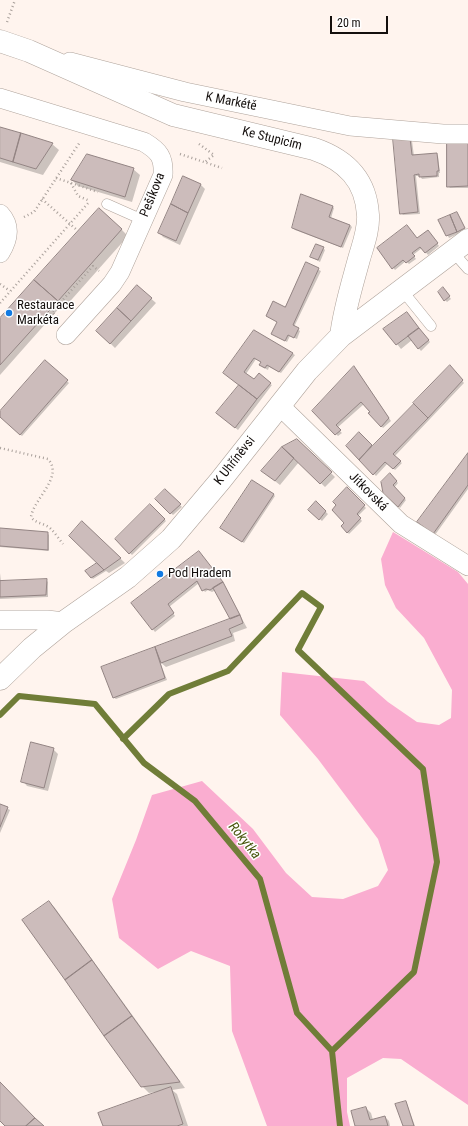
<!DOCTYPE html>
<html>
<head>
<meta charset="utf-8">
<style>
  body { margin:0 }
  #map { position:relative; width:468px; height:1126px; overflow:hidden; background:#fff4ee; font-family:"Roboto Condensed",sans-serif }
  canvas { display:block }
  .scale { position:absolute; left:330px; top:16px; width:58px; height:18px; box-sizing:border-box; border:2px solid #140f0d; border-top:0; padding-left:5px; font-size:12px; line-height:14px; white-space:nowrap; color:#140f0d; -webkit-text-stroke:3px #fff; paint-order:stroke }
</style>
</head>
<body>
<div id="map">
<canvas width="468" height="1126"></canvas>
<div class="scale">20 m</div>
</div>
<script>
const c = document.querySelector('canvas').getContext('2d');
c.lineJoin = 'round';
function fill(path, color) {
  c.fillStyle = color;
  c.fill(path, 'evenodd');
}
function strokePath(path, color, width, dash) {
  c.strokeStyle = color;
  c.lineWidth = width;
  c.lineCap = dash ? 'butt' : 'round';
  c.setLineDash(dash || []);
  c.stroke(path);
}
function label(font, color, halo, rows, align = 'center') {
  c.font = font + ' "Roboto Condensed",sans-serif';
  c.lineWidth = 3;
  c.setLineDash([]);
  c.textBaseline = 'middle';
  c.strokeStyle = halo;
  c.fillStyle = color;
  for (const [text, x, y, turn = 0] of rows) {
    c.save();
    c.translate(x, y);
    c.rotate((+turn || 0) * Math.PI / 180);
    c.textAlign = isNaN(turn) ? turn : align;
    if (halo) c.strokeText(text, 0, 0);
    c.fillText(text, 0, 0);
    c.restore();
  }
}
const forest = new Path2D(`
  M393 532 458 572 468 584V1105L401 1059 383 1058 347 1078V1112L350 1126H267L232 1031 230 966 191 951 158 969 119 938 112 899 136 840 152 795 202 781 253 829 286 873 312 897 343 899 378 886 388 870 378 839 318 759 280 715 282 672 364 681 388 702 417 722 439 725 451 718 452 690 424 638 396 608 385 585 381 559Z`);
const shadow = new Path2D(`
  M0 128 52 144 59 150 43 175 0 162Z
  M410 139 412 141 414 156 436 154 438 156 440 173H439V177L422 179 420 176H416L420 214 403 215 401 213Z
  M468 140V188H450L448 186Z
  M133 169 140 175 132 202 78 186 72 180Z
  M184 177 201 185 205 189 180 245 163 237 159 232Z
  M332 206 334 208 331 218 350 225 352 227 343 248 295 230 293 228Z
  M457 214 466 230 449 238 440 220Z
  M121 229 128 236 65 307 62 305 0 375V320Z
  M430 233 439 246 428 255 422 248 413 255 416 259 409 264 406 261 395 270 378 249 417 239Z
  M323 248 325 250 320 262 311 257Z
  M306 264 321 271 294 327 300 331 297 339 290 336 287 342 272 334 278 322 267 316 285 308Z
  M137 286 156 303 115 348 102 335Z
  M445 291 451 299 447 302 445 300Z
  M407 313 430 342 421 351 412 340 401 349 385 329Z
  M254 331 295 355 281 373 269 367 268 370 262 367V362L256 359 246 374 254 380 270 384 272 385 238 430 220 415 240 385Z
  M45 362 69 383 22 436 0 416V413Z
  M450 367 464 383 394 457 402 463 395 470 388 463 376 476 347 446 359 434 373 448Z
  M356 369 391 421 383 428 370 413 372 412 364 404 337 428 342 433 338 436 314 411Z
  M297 440 335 477 325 487 299 462 280 485 267 475Z
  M468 455V489L435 535 420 524Z
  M390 474 398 483 394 488 406 500 400 508 384 493Z
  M347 489 366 508 358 516 362 521 349 534 342 526 345 523 338 505Z
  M165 490 182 507 173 515 156 499Z
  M273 494 275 496 244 543 221 528Z
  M316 503 328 514 322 521 309 510Z
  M150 505 166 521 132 555 116 539Z
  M83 522 125 563 109 573 106 571 93 579 91 577 99 563Z
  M0 529 47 533 49 535V551L0 547Z
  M199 552 224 585 247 628 233 633 235 641 166 667 160 662 167 680 116 699 113 697 154 648 157 651 232 619 216 590 212 592 208 590 205 592 199 583 169 607 175 616 155 632 133 604Z
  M0 573 1 582 46 580 48 582V597L0 599Z
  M53 749 58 754 48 791 27 786 23 781Z
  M0 805 10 810 0 833Z
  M49 902 55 908 185 1088 172 1090 177 1094 188 1126H104L156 1092 149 1093 142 1086Z
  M405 1102 407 1104 415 1126H404Z
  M366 1108 371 1113 373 1120 385 1117 389 1121 390 1126H356Z`);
const stream = new Path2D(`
  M0 715 19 696 95 704 144 763 195 801 260 879 297 1013 332 1051 340 1126
  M123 739 169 694 228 671 302 593 321 607 298 650 423 769 437 862 414 972 332 1051`);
const building = new Path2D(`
  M0 127 21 133 13 162 0 158Z
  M21 133 53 143 36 169 13 162Z
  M393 138H410L412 155 437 153 439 171H437V176L419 177V174L414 175 418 212 400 214Z
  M447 139H468V186L447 187Z
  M87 154 134 168 125 197 71 180Z
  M183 176 201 184 188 213 171 204Z
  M301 194 333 206 329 217 350 225 341 247 292 228Z
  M171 204 188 213 176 241 158 233Z
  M99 208 122 229 58 301 34 280Z
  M457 212 465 228 457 232 450 215Z
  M450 215 457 232 446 236 438 220Z
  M407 225 417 238 428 230 438 243 425 253 420 247 412 253 415 256 406 263 403 260 392 269 377 248Z
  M316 244 324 247 318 260 310 257Z
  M306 262 319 268 293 325 299 328 294 338 288 335 285 341 271 334 277 322 266 316 273 301 285 307Z
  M34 280 58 301 0 365V318Z
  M137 285 152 298 131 321 117 308Z
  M443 287 450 296 444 301 438 292Z
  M117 308 131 321 110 344 96 331Z
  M407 312 419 328 396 345 383 329Z
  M419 328 429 340 418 349 408 336Z
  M254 330 293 353 279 372 267 365 265 368 259 365 261 362 254 358 244 372 254 379 259 373 271 383 257 399 223 373Z
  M45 360 68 380 20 435 0 417V411Z
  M450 365 463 380 428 418 413 403Z
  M354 366 389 418 381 427 368 413 370 412 361 402 336 425 341 430 335 435 312 411Z
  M239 385 257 399 235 428 216 413Z
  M414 404 428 418 393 454 401 461 393 469 385 462 373 475 359 460Z
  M359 432 372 445 359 460 346 446Z
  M297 439 332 472 320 484 282 447Z
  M282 447 294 458 275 481 261 471Z
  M468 453V485L433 534 417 522Z
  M390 473 397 481 393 485 405 498 398 507 383 493 381 482Z
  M252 480 274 494 242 542 220 528Z
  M347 487 365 505 357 514 361 518 347 533 341 526 344 523 332 510 336 505 333 502Z
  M165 489 181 504 170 514 155 499Z
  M316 501 326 511 319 520 308 510Z
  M150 504 165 519 129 554 115 539Z
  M82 521 121 558 104 570 69 536Z
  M0 528 48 532V550L0 546Z
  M199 551 223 582 210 590 206 589 202 591 197 581 168 604 174 613 152 630 131 603Z
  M97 563 104 570 91 578 85 571Z
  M47 579 46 595 0 597V581Z
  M223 582 240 615 230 619 213 588Z
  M240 615 243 623 229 629 232 636 161 663 155 647Z
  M155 647 165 678 113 698 101 667Z
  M31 742 54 748 44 788 21 782Z
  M0 804 8 807 0 827Z
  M49 901 92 960 65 980 22 920Z
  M92 960 132 1016 104 1036 65 980Z
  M132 1016 180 1082 141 1087 104 1036Z
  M0 1082 35 1118 26 1126H5L0 1121Z
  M171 1087 183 1124 177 1126H103L98 1113Z
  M406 1101 414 1126H403L395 1104Z
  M366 1107 370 1120 385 1116 388 1126H355L351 1111Z
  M35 1118 44 1126H26Z`);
const path = new Path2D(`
  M7 22 15 0
  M199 144 214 155 205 162
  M180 154 222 168
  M56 178 98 192
  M71 183 78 196 90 201
  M42 199 78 231
  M24 217 34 212 80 142
  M0 284 10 291
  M0 303 90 201
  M57 317 52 312 93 266 99 271
  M0 448 48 459C64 477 34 498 31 517 36 524 45 523 51 529 55 533 59 539 63 544`);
const service = new Path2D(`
  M107 204 143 220
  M453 252 468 269
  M402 290 431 326`);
const minor = new Path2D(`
  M70 62 185 92 350 126 443 134H468
  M0 98 144 142C159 151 164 157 163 175L120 272 112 284 66 335
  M0 214C11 226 8 240 0 253
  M279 405 401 524 468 566
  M0 620H47L64 622`);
const tertiary = new Path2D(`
  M0 41 29 51 173 115 314 149C346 160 366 180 368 215 369 230 363 245 359 259 352 285 344 310 341 336
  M0 679 32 648 64 622 128 577 171 539 220 481 307 371 341 336 468 240`);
const markers = [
  [9,313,4,"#117ae2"],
  [160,574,4,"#117ae2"]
];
const streetNames = [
  ["K Markétě",231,102,11],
  ["Ke Stupicím",272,139,14],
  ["Pešíkova",153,195,-68],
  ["K Uhříněvsi",235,461,-52],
  ["Jitkovská",368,492,45]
];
const poiNames = [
  ["Restaurace",17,306],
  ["Markéta",17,321],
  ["Pod Hradem",168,574]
];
const waterNames = [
  ["Rokytka",244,841,51]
];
fill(forest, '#faadd0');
fill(shadow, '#0003');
strokePath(stream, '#707d38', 6);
fill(building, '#ccbcbb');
strokePath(building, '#938483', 1);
strokePath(service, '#afa39b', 11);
strokePath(minor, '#afa39b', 20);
strokePath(tertiary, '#afa39b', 23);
strokePath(path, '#a9a09b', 2.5, [1, 3]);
strokePath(service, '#fff', 10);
strokePath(minor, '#fff', 19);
strokePath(tertiary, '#fff', 22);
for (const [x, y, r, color] of markers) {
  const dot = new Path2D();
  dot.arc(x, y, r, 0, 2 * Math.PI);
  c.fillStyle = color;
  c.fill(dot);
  strokePath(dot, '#fff', 1.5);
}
label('13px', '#140f0d', '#fff', streetNames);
label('13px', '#140f0d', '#fff', poiNames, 'left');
label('italic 14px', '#4a5710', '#fff', waterNames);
</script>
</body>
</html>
